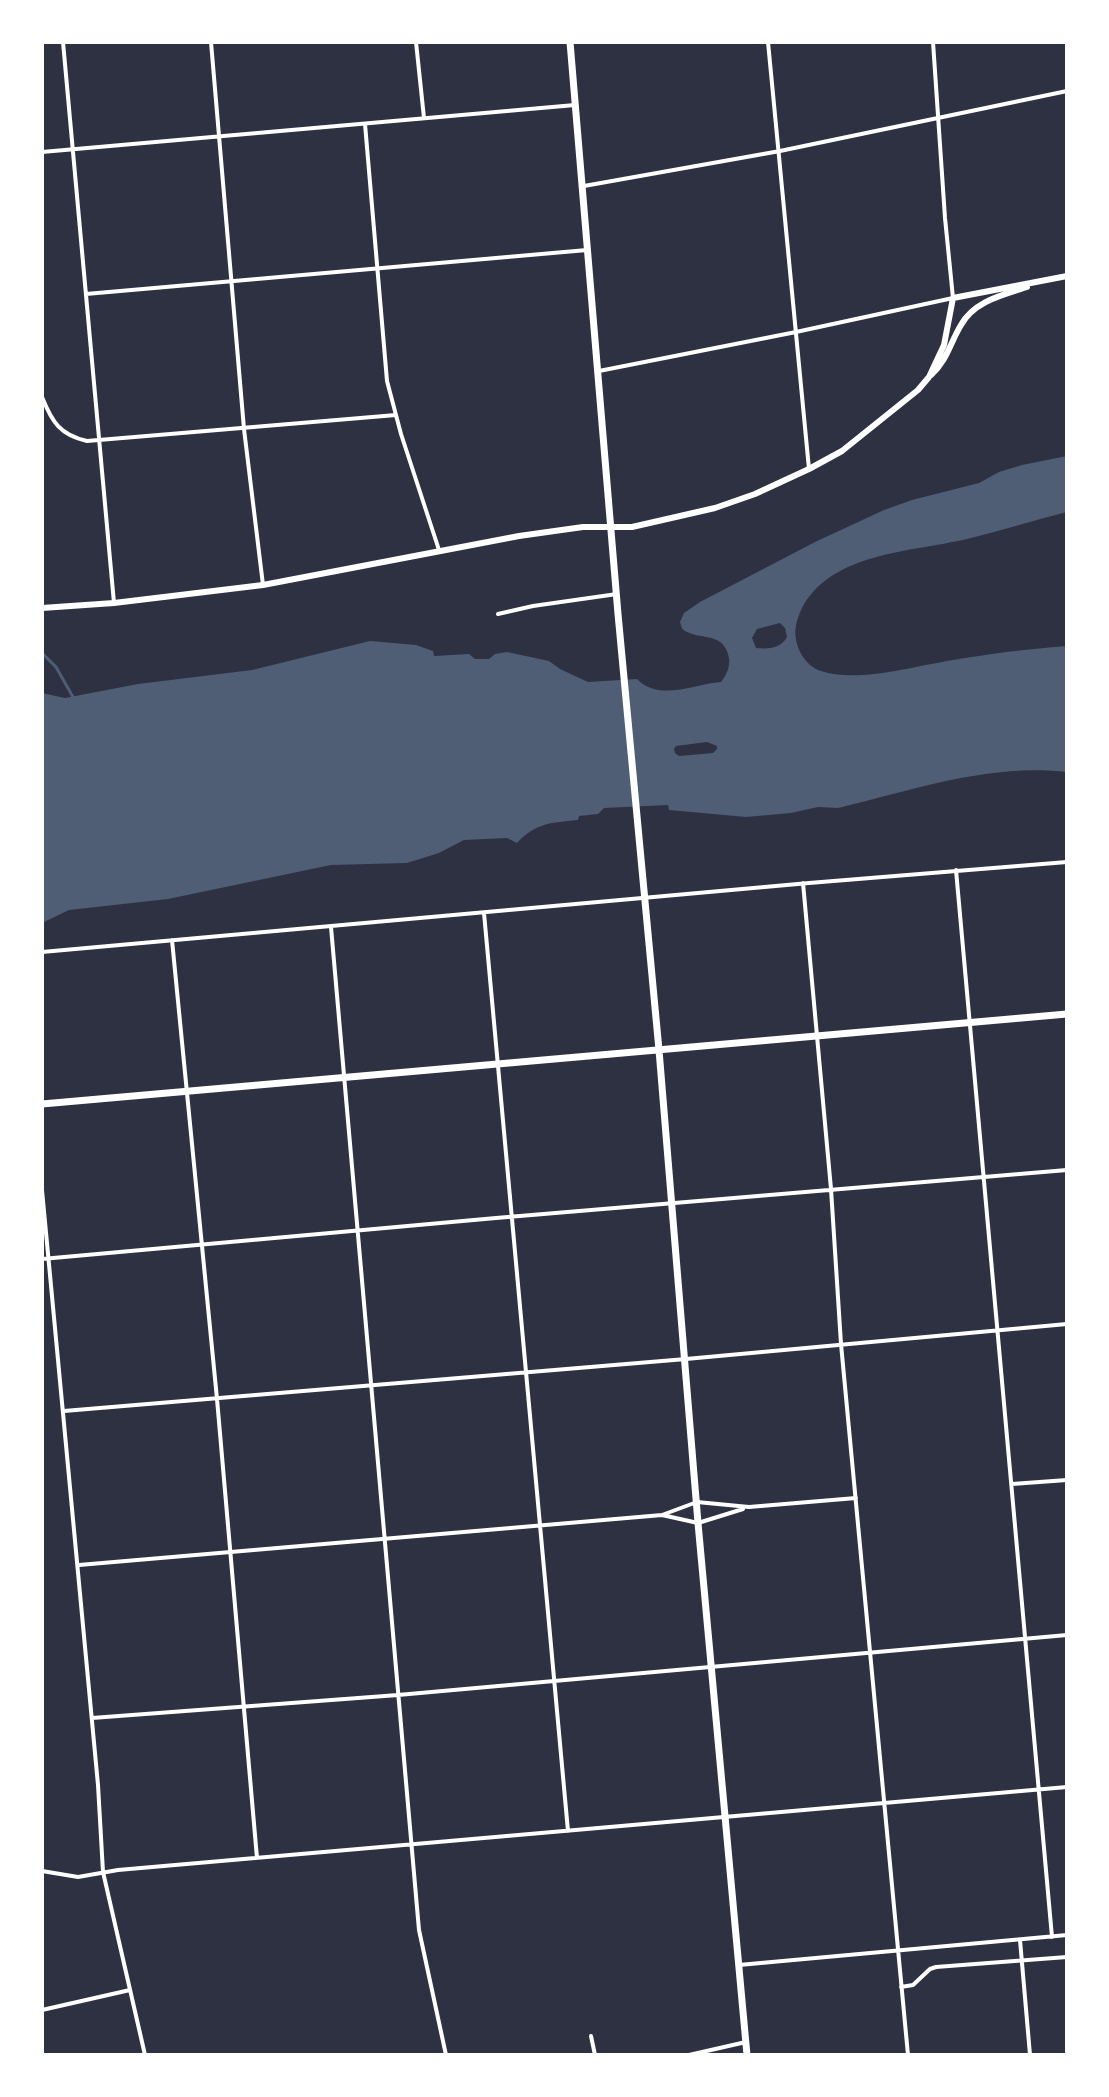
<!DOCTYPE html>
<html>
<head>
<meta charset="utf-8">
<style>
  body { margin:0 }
  #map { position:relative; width:1109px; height:2097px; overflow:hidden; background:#2d3142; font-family:"Public Sans",sans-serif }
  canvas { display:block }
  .frame { position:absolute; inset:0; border:44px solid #fff; pointer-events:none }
</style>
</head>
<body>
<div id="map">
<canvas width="1109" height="2097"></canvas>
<div class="frame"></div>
</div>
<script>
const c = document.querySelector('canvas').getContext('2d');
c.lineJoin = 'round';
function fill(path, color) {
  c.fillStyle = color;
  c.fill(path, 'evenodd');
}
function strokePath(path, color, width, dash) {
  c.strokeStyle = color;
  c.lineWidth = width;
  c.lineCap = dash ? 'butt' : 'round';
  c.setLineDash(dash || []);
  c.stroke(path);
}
const water = new Path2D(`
  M1067 456V512C1034 520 1001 531 967 539 912 552 830 552 801 610 797 619 794 629 796 639 798 653 808 667 821 671 855 683 912 667 947 661 987 654 1026 649 1067 646V772C990 763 913 790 838 808L818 807 791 813 746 817 669 810 668 805 604 808 598 814 579 816 578 820C551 823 537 822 517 843L507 838 464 840 439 853 407 863 331 865 168 899 69 910 42 923V693L65 698 138 684 252 670 370 641 416 645 433 651 434 656 469 654 475 659H489L495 654 507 652 549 661 560 669 588 682 637 679C659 702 694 684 721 682 727 674 730 667 729 658 724 632 703 640 687 632 681 629 682 628 680 622L684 613 700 602 815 542 884 510 912 500 979 483 999 472 1022 465ZM780 623 785 628 787 637C780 649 768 649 756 648L752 638 757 629ZM707 742 717 746V749L713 753 679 756 675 753 674 749 676 746Z`);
const stream = new Path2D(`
  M42 653 56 667 73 697`);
const minor = new Path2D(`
  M63 42 114 603
  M211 42 244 429 263 585
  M416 42 424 118
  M768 42 809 469
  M365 124 387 381 401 434 439 550
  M42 152 575 105
  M584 186 780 151 1067 91
  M86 294 587 250
  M599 371 796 332 953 298 945 218 933 42
  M42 397C52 422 60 435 87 441L396 415
  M498 614 533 606 617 594
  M956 870 1052 1937
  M803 883 831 1189 841 1344 908 2055
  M484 913 568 1831
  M331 927 419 1930 446 2055
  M172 940 217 1399 257 1858
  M42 952 809 883 1067 862
  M42 1190 98 1785 103 1872 145 2055
  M42 1259 496 1218 1067 1170
  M64 1411 686 1359 1067 1324
  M1012 1484 1067 1480
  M662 1515 698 1523 743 1509
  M79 1565 662 1515 697 1502 749 1507 856 1498
  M92 1718 398 1695 1067 1635
  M42 1871 78 1877 118 1870 1067 1787
  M1020 1940 1030 2055
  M739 1965 1067 1935
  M901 1987 913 1985 930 1969 936 1967 1067 1957
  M42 2010 130 1990
  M591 2036 595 2055
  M689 2055 746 2042`);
const secondary = new Path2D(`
  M931 375C948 359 950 343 961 325 974 301 1003 295 1027 287
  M42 608 114 603 263 585 519 536 583 527H632L715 508 755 494 809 469 842 451 918 390 929 377 944 345 953 298 1067 276`);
const primary = new Path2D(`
  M570 42 618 614 659 1050 698 1523 747 2055
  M42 1104 1067 1014`);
fill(water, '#4f5d75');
strokePath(stream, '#4f5d75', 3);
strokePath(minor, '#fff', 4);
strokePath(secondary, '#fff', 6);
strokePath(primary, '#fff', 7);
</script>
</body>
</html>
